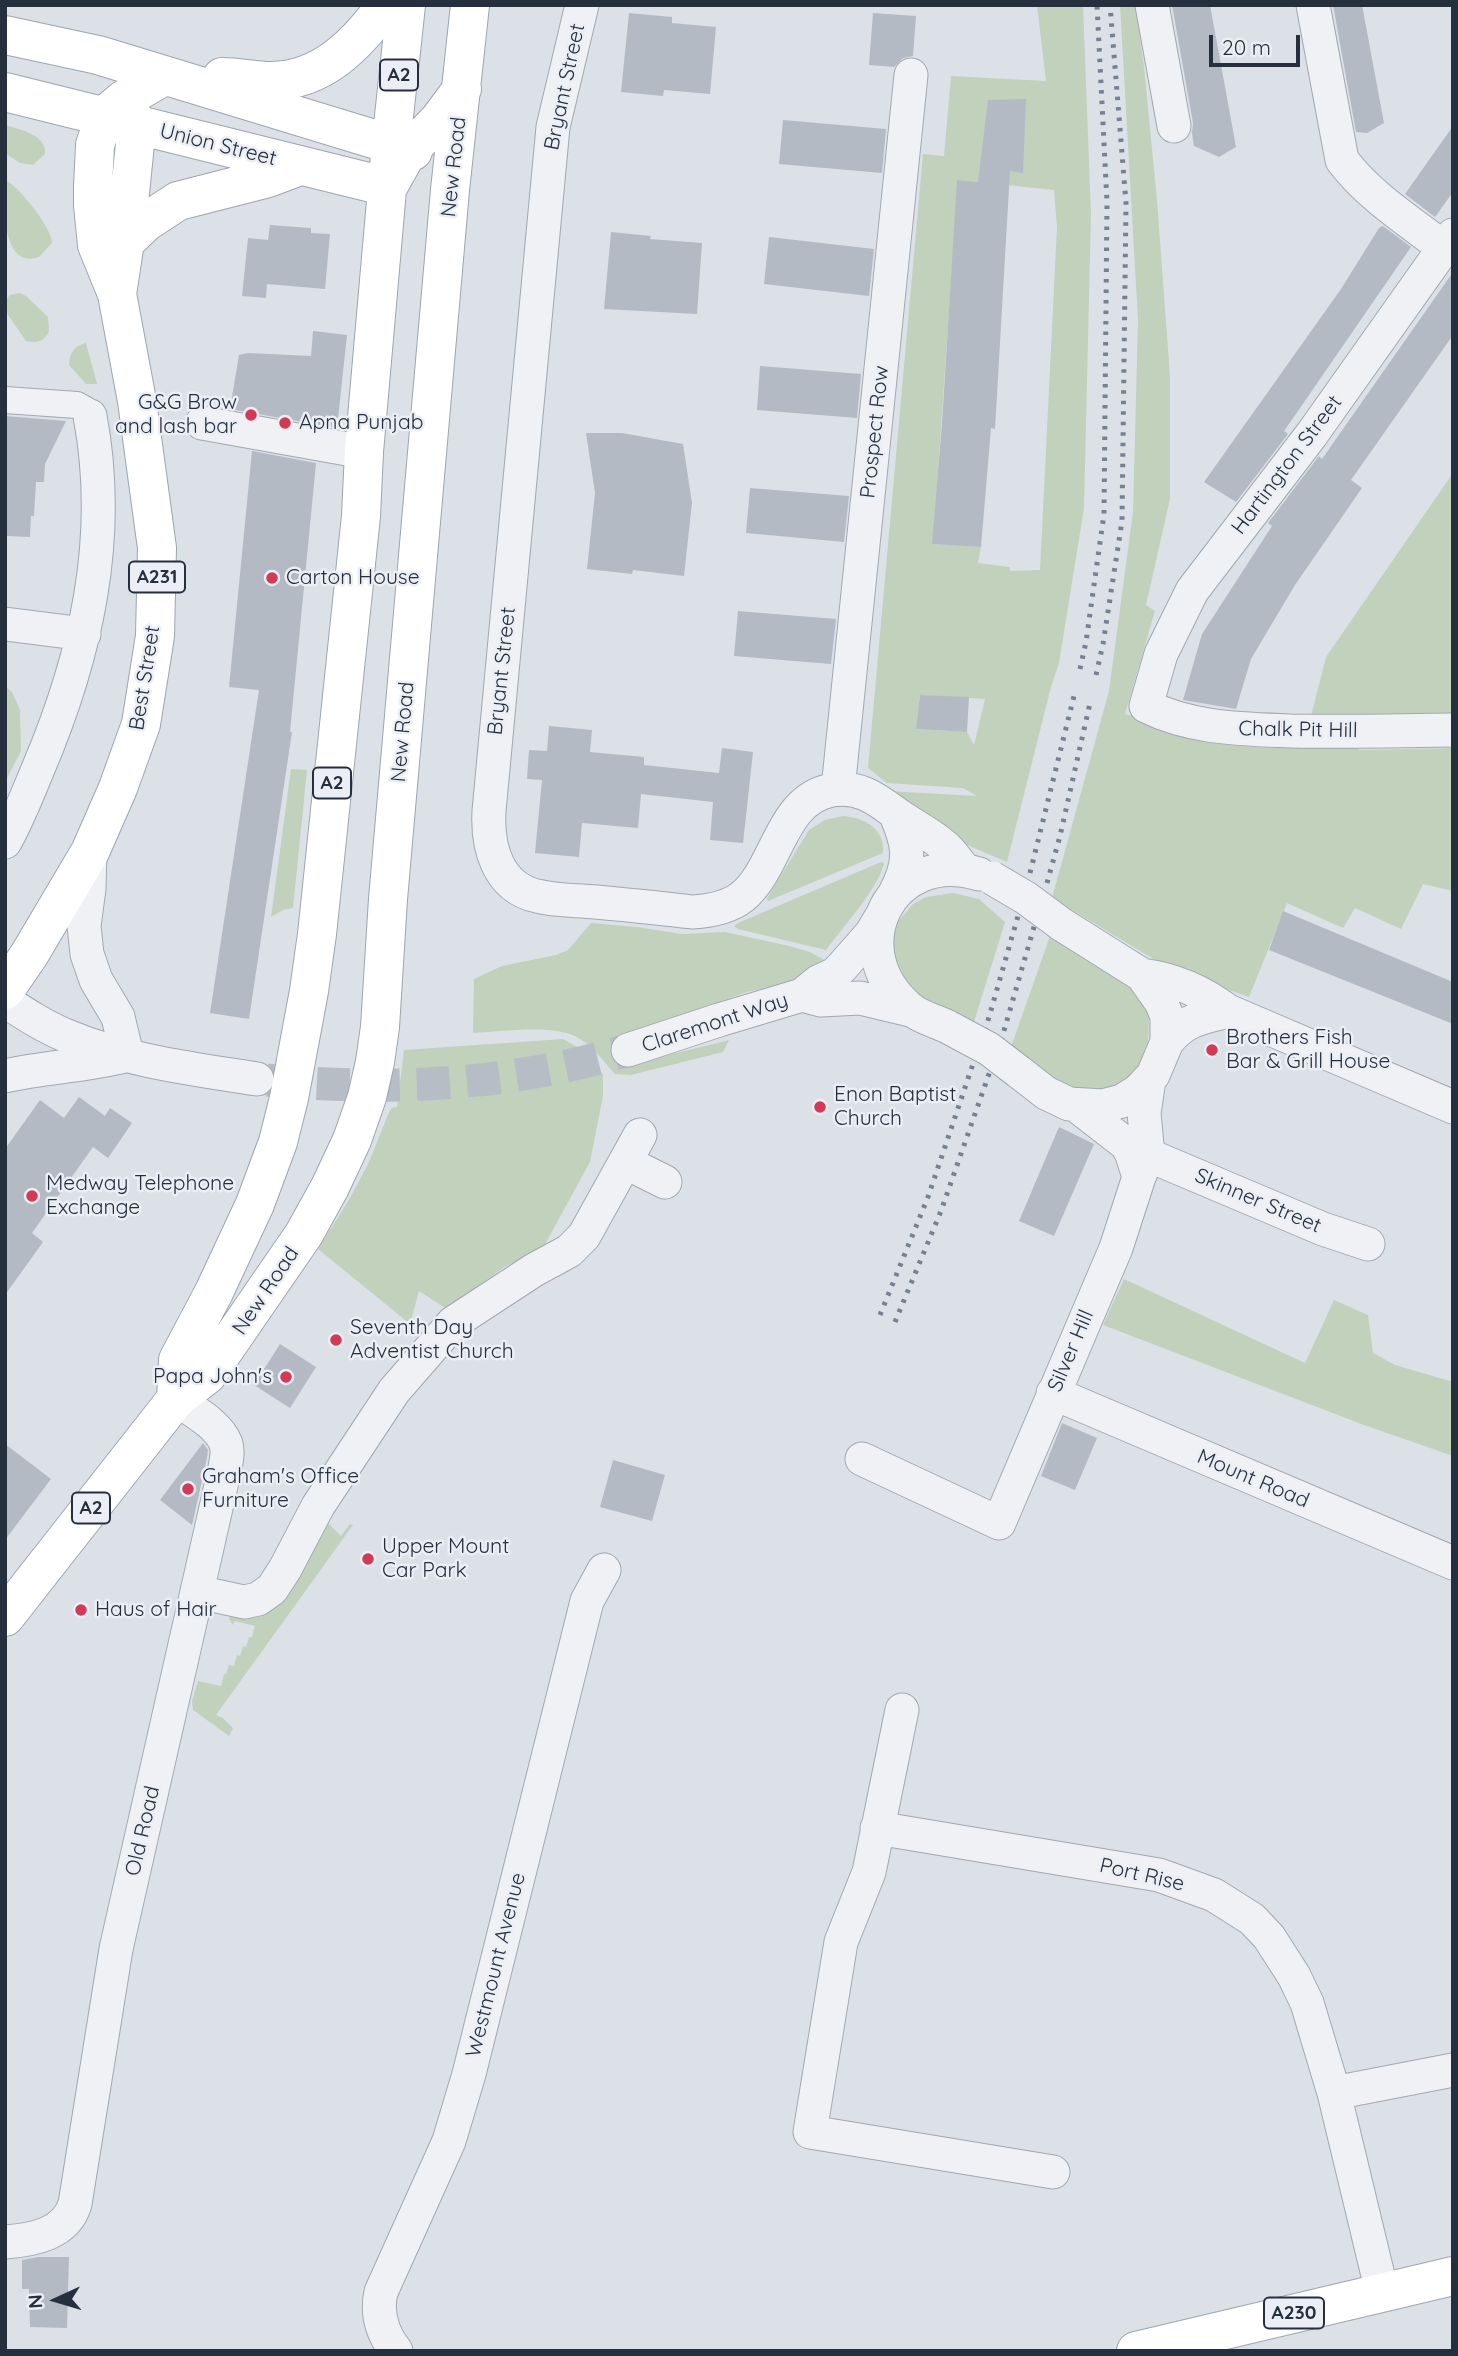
<!DOCTYPE html>
<html>
<head>
<meta charset="utf-8">
<style>
  body { margin:0 }
  #map { position:relative; width:1458px; height:2356px; overflow:hidden; background:#dce1e7; font-family:Quicksand,sans-serif }
  canvas { display:block }
  .frame { position:absolute; inset:0; border:7px solid #252f3e; pointer-events:none }
  .north { position:absolute; left:21px; top:2265px; width:70px; height:70px; -webkit-text-stroke:5px #ebeff5; paint-order:stroke; rotate:266deg; font-size:19px; font-weight:700; line-height:28px; text-align:center; color:#252f3e }
  .north::after { content:''; display:block; margin:auto; width:24px; height:32px; background:#252f3e; clip-path:polygon(50% 0,100% 100%,50% 72%,0 100%) }
  .scale { position:absolute; left:1209px; top:35px; width:91px; height:32px; box-sizing:border-box; border:4px solid #252f3e; border-top:0; padding-left:9px; font-size:21px; line-height:24px; white-space:nowrap; color:#252f3e; -webkit-text-stroke:5px #ebeff5; paint-order:stroke }
</style>
</head>
<body>
<div id="map">
<canvas width="1458" height="2356"></canvas>
<div class="frame"></div>
<div class="north">N</div>
<div class="scale">20 m</div>
</div>
<script>
const c = document.querySelector('canvas').getContext('2d');
c.lineJoin = 'round';
function fill(path, color) {
  c.fillStyle = color;
  c.fill(path, 'evenodd');
}
function strokePath(path, color, width, dash) {
  c.strokeStyle = color;
  c.lineWidth = width;
  c.lineCap = dash ? 'butt' : 'round';
  c.setLineDash(dash || []);
  c.stroke(path);
}
function label(font, color, halo, rows, align = 'center') {
  c.font = font + ' Quicksand,sans-serif';
  c.lineWidth = 5;
  c.setLineDash([]);
  c.textBaseline = 'middle';
  c.strokeStyle = halo;
  c.fillStyle = color;
  for (const [text, x, y, turn = 0] of rows) {
    c.save();
    c.translate(x, y);
    c.rotate((+turn || 0) * Math.PI / 180);
    c.textAlign = isNaN(turn) ? turn : align;
    if (halo) c.strokeText(text, 0, 0);
    c.fillText(text, 0, 0);
    c.restore();
  }
}
const green = new Path2D(`
  M1037 5H1083L1091 214 1084 508 1059 663 1051 687 1007 862 946 836 888 791 977 796 963 788 887 783 868 768 923 154 944 156 951 76 1046 81ZM958 180 1054 190 1057 227 1040 570 1010 571V567L978 563 981 547 933 544ZM920 695 985 699 974 745 967 732 916 729Z
  M1120 5H1136L1144 67 1157 200 1170 376V499L1146 605 1155 611 1125 714 1185 728 1358 739 1359 750 1453 748V891L1423 884 1401 929 1355 908 1343 928 1287 903 1249 997 1172 970 1052 898 1109 691 1133 512 1138 320Z
  M5 125C20 130 47 134 45 154L33 165 20 163 5 153Z
  M5 180C18 185 53 229 52 243L39 257C0 270 5 202 5 180Z
  M19 293 26 296 48 317 49 331C45 341 36 344 26 341L8 315 5 301 10 295Z
  M86 343 97 384H86L69 365C70 352 74 346 86 343Z
  M1453 473V725L1310 720 1326 657Z
  M5 686 12 692 20 710 21 751 5 782Z
  M291 769 307 770 293 908 283 910 271 917Z
  M843 816C866 818 885 829 883 853L768 901 767 898 809 830 825 820Z
  M881 862 884 863C879 888 842 928 826 950L738 929 734 926 738 923Z
  M953 893 979 899 1005 922 970 1035 902 983 890 937 896 924 913 904 926 897Z
  M591 923 637 927 682 934 725 932 789 946 810 952 828 962 806 975 783 984 747 992 662 1022 632 1064 729 1040 723 1052 631 1075 615 1074C604 1062 594 1048 580 1039 556 1023 502 1032 473 1033L474 979 502 966 556 955 568 950Z
  M1050 936 1137 991 1149 1016 1148 1044 1141 1062 1134 1070 1124 1082 1109 1090 1069 1091 1010 1050Z
  M563 1039 588 1053 603 1075V1096L590 1162 543 1248 504 1267 447 1309 419 1291 410 1324 318 1249 350 1198 369 1162 389 1112 392 1108 397 1107 404 1050Z
  M1124 1279 1305 1363 1334 1300 1368 1315 1373 1353 1395 1365 1453 1382V1456L1364 1425 1103 1325Z
  M328 1520 329 1524 341 1536 350 1524 353 1525 216 1715 223 1718 233 1728 229 1736 193 1710 192 1701 198 1681 221 1686 224 1674H226L229 1665 234 1666 237 1655 240 1656 243 1646 246 1647 249 1637H252L255 1626 235 1621 233 1625 229 1619 232 1613Z`);
const building = new Path2D(`
  M1172 5H1210L1236 147 1219 157 1194 146 1192 133 1193 123Z
  M1333 5H1362L1384 123 1367 133 1356 132Z
  M629 13 672 17V23L716 27 710 94 664 90 663 96 621 92Z
  M873 13 916 16 913 56 903 58 894 67 869 65Z
  M1026 99 1023 173 1010 171 995 429 991 428 981 547 932 544 942 423 957 180 978 182 988 100Z
  M783 120 886 129 882 173 779 164Z
  M1453 126V192L1435 217 1405 194Z
  M270 225 311 228V233L330 234 325 289 267 284 266 298 242 296 248 238 268 240Z
  M1383 226 1411 247 1298 411 1284 431 1288 434 1236 502 1204 482 1341 289 1379 228Z
  M611 232 651 236 650 239 702 243 697 314 604 309Z
  M769 237 874 249 869 296 764 284Z
  M1453 272V335L1351 480 1362 488 1295 585 1251 659 1236 709 1183 700 1202 634 1272 526 1268 523 1319 456 1322 459Z
  M313 331 347 335 337 428 230 409 239 355 248 353 311 356Z
  M760 366 861 374 857 418 757 410Z
  M5 416 66 421 45 464 44 482H36L34 516H31L30 537 5 536Z
  M586 433H622L683 444 692 503 684 576 633 570 632 574 587 569 595 493Z
  M252 451 316 463 290 732H292L249 1019 210 1013 259 690 229 687Z
  M750 488 849 496 844 542 746 533Z
  M738 611 836 619 831 664 734 656Z
  M920 695 969 697 967 732 916 729Z
  M549 726 592 730 590 752 644 757V765L719 773 722 748 753 752 743 843 710 840 713 802 641 794 638 828 582 823 579 857 535 853 542 780 527 779 529 750 547 751Z
  M1283 911 1453 982V1024L1269 950Z
  M79 1097 105 1116 110 1108 132 1123 108 1158 93 1147 32 1233 43 1242 5 1295V1149L40 1100 64 1118Z
  M1059 1127 1094 1144 1054 1236 1019 1221Z
  M280 1344 316 1367 290 1408 254 1385Z
  M1062 1423 1097 1438 1075 1490 1041 1476Z
  M203 1443 208 1450 207 1458 192 1525 160 1500Z
  M5 1444 51 1479 5 1540Z
  M613 1460 665 1475 652 1521 600 1507Z
  M38 2257H69L67 2328 30 2327 29 2289H22V2260Z`);
const minorTunnel = new Path2D(`
  M267 1080C387 1091 511 1086 628 1050`);
const pedestrian = new Path2D(`
  M5 400 77 405 86 410 90 416`);
const minor = new Path2D(`
  M582 5 553 127 489 811C487 846 497 887 537 896 556 901 577 900 596 902 628 905 660 908 692 912 709 911 728 908 742 897 778 868 780 799 832 790 858 786 874 797 894 812 910 824 928 832 943 845 951 851 957 861 964 869
  M1152 5 1174 126
  M1313 5 1342 160C1369 196 1409 221 1444 248
  M1453 235 1312 434 1192 591 1161 654 1146 706C1192 729 1243 729 1292 731 1346 732 1399 731 1453 730
  M202 423 364 452
  M5 624 84 634
  M838 789 911 75
  M5 842C18 819 28 793 38 769 86 656 113 538 90 416
  M90 852 89 889 84 926 87 954 96 980 118 1017 127 1055
  M895 893C912 861 909 845 895 813
  M1142 975C1173 979 1203 992 1228 1011L1453 1107
  M802 995 821 1000 860 998 910 1010
  M5 1001C25 1014 45 1027 67 1036 127 1061 193 1069 257 1079
  M948 1027C936 1021 919 1017 909 1008 840 949 891 847 979 874
  M1167 1042C1185 1019 1202 1018 1228 1011
  M628 1050 719 1020 802 995 818 982 835 974 842 967 871 934 881 917
  M1019 1072 1046 1093 1069 1104 1103 1106 1122 1101 1138 1091 1153 1075 1167 1042V1016L1161 1002 1142 975 1061 924
  M5 1076C45 1067 85 1066 124 1056
  M1077 1106 1126 1144 1131 1152 1139 1177
  M1148 1155 1323 1229 1368 1244
  M625 1162 665 1182
  M1053 1393 1453 1563
  M862 1459 999 1523 1116 1248 1139 1177 1148 1155 1144 1113 1149 1080
  M198 1592 244 1602 258 1599 272 1589 285 1569 318 1506 394 1391 453 1323 534 1270 569 1251 584 1236 640 1135
  M902 1710 869 1872 841 1942 810 2132 1053 2172
  M877 1828 1159 1875 1214 1895 1252 1919 1269 1937 1294 1976 1307 2003 1334 2093 1382 2292
  M1334 2093 1453 2070
  M5 2242C33 2240 66 2234 75 2204L116 1949 223 1477C225 1467 229 1454 226 1444 219 1424 191 1410 176 1399
  M396 2351C382 2333 376 2314 381 2292L449 2141 469 2074 587 1601 604 1570`);
const primary = new Path2D(`
  M5 35 98 55 413 151
  M222 77C239 77 255 81 271 81 323 81 358 43 386 5
  M5 92 388 187 407 153 439 120 462 89
  M125 242 146 222 178 201 268 178 300 166
  M117 294 125 242 137 124 125 103
  M5 990 29 955 90 852 118 788 141 724 155 636 157 548 137 401 117 294 97 245 93 205V187L95 145 105 115 123 100 164 76
  M176 1399 178 1360 214 1292 255 1204 278 1142 289 1098 309 991 317 934 361 516 364 452 391 144 406 5
  M5 1617 176 1399 207 1375 304 1234 330 1187 352 1140 367 1097 375 1062 380 1027 388 899 450 190 470 5
  M1136 2351 1453 2276`);
const rail = new Path2D(`
  M1080 669 1086 642 1104 514 1107 202 1097 5
  M1096 675 1103 644 1122 521 1126 203 1110 5
  M1030 873 1074 696
  M1047 883 1060 836 1090 703
  M985 1031 1020 909
  M1001 1041 1036 920
  M880 1315 928 1197 974 1061
  M895 1322 941 1211 990 1071`);
const minorBridge = new Path2D(`
  M992 878 1026 898 1061 924
  M948 1027 989 1049 1019 1072`);
const markers = [
  [251,415,7,"#d43956"],
  [285,423,7,"#d43956"],
  [272,578,7,"#d43956"],
  [1212,1050,7,"#d43956"],
  [820,1107,7,"#d43956"],
  [32,1196,7,"#d43956"],
  [336,1340,7,"#d43956"],
  [286,1377,7,"#d43956"],
  [188,1489,7,"#d43956"],
  [368,1559,7,"#d43956"],
  [81,1610,7,"#d43956"]
];
const shields = [
  [399,75,38],
  [157,577,56],
  [332,783,38],
  [91,1508,38],
  [1294,2313,60]
];
const shieldNames = [
  ["A2",399,75],
  ["A231",157,577],
  ["A2",332,783],
  ["A2",91,1508],
  ["A230",1294,2313]
];
const streetNames = [
  ["Bryant Street",565,87,-78],
  ["Union Street",218,145,14],
  ["New Road",454,167,-84],
  ["Prospect Row",875,432,-84],
  ["Hartington Street",1287,465,-53],
  ["Bryant Street",502,671,-84],
  ["Best Street",145,678,-81],
  ["Chalk Pit Hill",1298,730,1],
  ["New Road",403,732,-85],
  ["Claremont Way",715,1023,-18],
  ["Skinner Street",1258,1201,23],
  ["New Road",266,1291,-56],
  ["Silver Hill",1071,1351,-67],
  ["Mount Road",1253,1479,23],
  ["Old Road",143,1831,-77],
  ["Port Rise",1142,1875,13],
  ["Westmount Avenue",496,1965,-76]
];
const poiNames = [
  ["G&G Brow",237,403,"right"],
  ["and lash bar",237,427,"right"],
  ["Apna Punjab",299,423],
  ["Carton House",286,578],
  ["Brothers Fish",1226,1038],
  ["Bar & Grill House",1226,1062],
  ["Enon Baptist",834,1095],
  ["Church",834,1119],
  ["Medway Telephone",46,1184],
  ["Exchange",46,1208],
  ["Seventh Day",350,1328],
  ["Adventist Church",350,1352],
  ["Papa John's",272,1377,"right"],
  ["Graham's Office",202,1477],
  ["Furniture",202,1501],
  ["Upper Mount",382,1547],
  ["Car Park",382,1571],
  ["Haus of Hair",95,1610]
];
fill(green, '#c2d1bc');
fill(building, '#b3bac4');
strokePath(minorTunnel, '#b7bdc5', 33, [33, 17]);
strokePath(pedestrian, '#a1a8b1', 28);
strokePath(minor, '#a1a8b1', 35);
strokePath(primary, '#9ba5b3', 40);
strokePath(pedestrian, '#eff1f5', 26);
strokePath(minor, '#eff1f5', 33);
strokePath(primary, '#fff', 38);
strokePath(rail, '#758091', 5, [3.5, 7]);
strokePath(minorBridge, '#a1a8b1', 35, []);
strokePath(minorBridge, '#eff1f5', 33);
for (const [x, y, r, color] of markers) {
  const dot = new Path2D();
  dot.arc(x, y, r, 0, 2 * Math.PI);
  c.fillStyle = color;
  c.fill(dot);
  strokePath(dot, '#ebeff5', 2.5);
}
for (const [x, y, w] of shields) {
  const box = new Path2D();
  box.roundRect(x - w / 2, y - 15.5, w, 31, 5);
  c.fillStyle = '#ebeff5';
  c.fill(box);
  strokePath(box, '#252f3e', 2);
}
label('bold 19px', '#252f3e', null, shieldNames);
label('21px', '#252f3e', '#ebeff5', streetNames);
label('21px', '#252f3e', '#ebeff5', poiNames, 'left');
</script>
</body>
</html>
